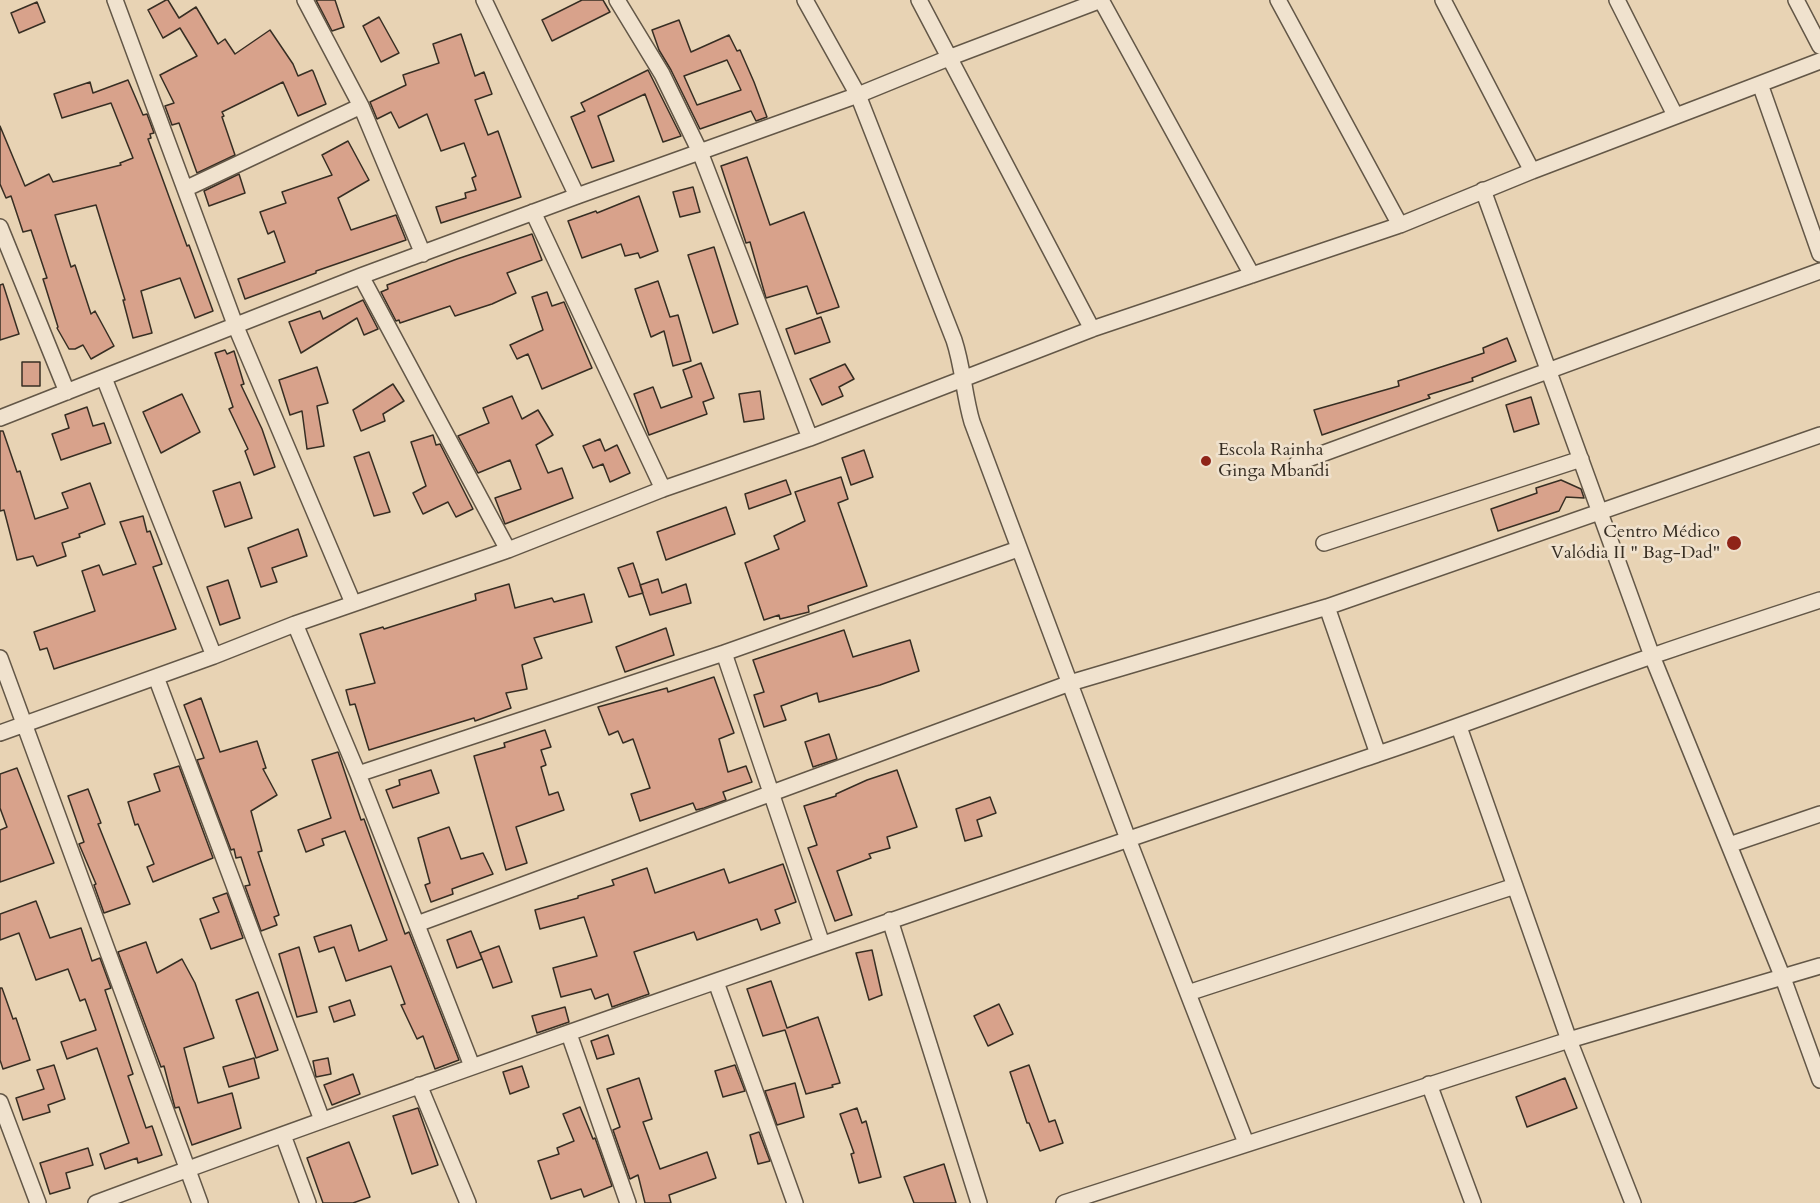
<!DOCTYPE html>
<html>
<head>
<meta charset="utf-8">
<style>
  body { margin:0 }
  canvas { display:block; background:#e8d3b4 }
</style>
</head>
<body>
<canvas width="1820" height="1203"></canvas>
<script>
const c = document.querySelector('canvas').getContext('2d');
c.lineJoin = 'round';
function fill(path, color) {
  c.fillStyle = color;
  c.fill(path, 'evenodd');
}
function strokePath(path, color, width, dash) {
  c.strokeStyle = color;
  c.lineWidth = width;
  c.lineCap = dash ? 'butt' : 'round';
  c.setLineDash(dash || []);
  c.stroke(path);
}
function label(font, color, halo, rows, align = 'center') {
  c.font = font + ' Cardo,serif';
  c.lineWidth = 5;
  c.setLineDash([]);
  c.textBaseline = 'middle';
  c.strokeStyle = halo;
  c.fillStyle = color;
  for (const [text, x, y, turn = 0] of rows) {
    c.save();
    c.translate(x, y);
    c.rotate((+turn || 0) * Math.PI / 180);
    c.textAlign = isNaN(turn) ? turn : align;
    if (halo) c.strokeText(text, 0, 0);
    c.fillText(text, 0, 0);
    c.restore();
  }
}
const building = new Path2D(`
  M166 0H168L179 18 196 7 218 44 225 39 235 54 270 30 293 64 298 76 312 70 313 71 326 104 298 116 283 82 222 112 224 116 222 117 235 155 197 173 179 123 172 125 165 106 174 103 160 75 197 56 180 28 163 38 148 10Z
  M316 0H335L344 27 332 31Z
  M582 0H603L610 12 552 41 542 20Z
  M37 2 45 22 19 33 11 13Z
  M379 17 399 53 381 62 363 26Z
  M679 20 691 52 729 35 737 51 740 50 754 82 767 117 756 121 751 111 700 129 671 70 659 50 652 30ZM727 60 741 90 697 105 684 76Z
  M461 34 475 76 484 72 492 94 475 100 488 135 498 131 521 197 441 223 436 207 466 198 465 193 476 190 472 178 476 176 464 143 441 151 427 114 399 128 391 112 377 119 370 102 406 85 403 75 439 63 433 44Z
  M648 70 681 136 663 142 645 94 598 116 614 161 592 168 571 117 585 111 581 103Z
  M128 80 143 115 147 114 154 133 150 134 151 138 148 139 187 246 189 245 213 311 195 318 180 278 141 291 152 333 133 338 123 300H125L96 205 55 215 71 267 75 265 91 314 95 311 114 346 91 359 83 345 75 349H69L57 328 58 327 43 279 47 278 31 230 23 232 11 196 6 198 0 184V126L25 186 49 174 53 182 121 165 120 163 133 158 111 103 62 118 54 94 90 82 93 93Z
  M348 141 369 180 338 198 351 230 396 215 406 240 316 271V273L245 299 238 279 285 262 274 231 268 234 260 212 286 203 282 192 332 175 322 155Z
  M747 157 770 225 804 212 839 307 817 314 807 286 766 298 750 242 746 243 721 166Z
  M239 174 245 193 209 206 204 191Z
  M693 187 700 212 680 217 673 192Z
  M639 196 658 251 640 258 638 253 625 256 621 244 582 258 568 221 596 211 597 213Z
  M532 234 542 260 507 273 516 293 492 304 455 316 450 306 400 323 399 320 396 321 381 292 388 289 387 285 457 259Z
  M714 247 738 324 713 333 688 255Z
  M658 281 670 317 678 315 691 361 673 366 664 331 651 337 635 289Z
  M3 284 19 334 0 340V285Z
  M547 292 552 306 564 302 592 368 542 389 528 354 517 359 510 345 543 330 532 297Z
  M363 300 378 329 364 335 357 318 301 353 289 322 320 311 323 319Z
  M821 317 830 342 795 354 786 329Z
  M1507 338 1516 361 1472 378 1473 381 1428 395 1430 398 1322 435 1314 410 1399 386 1398 381 1484 353 1483 348Z
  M225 350 227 354 234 351 244 384 241 385 262 429 275 467 254 475 245 451 248 449 229 409 233 407 215 353Z
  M22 362H40V386H22Z
  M701 363 714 398 703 402 707 414 649 435 634 394 653 387 661 408 692 397 683 370Z
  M845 364 854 379 839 387 843 396 822 405 810 379Z
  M317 367 328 403 317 406 324 446 307 449 302 411 290 415 279 380Z
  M393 384 404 401 383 414 385 421 361 431 353 410Z
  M760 391 764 419 744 422 739 394Z
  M182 394 200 432 161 453 143 412Z
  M512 396 522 419 538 410 553 435 536 445 548 473 562 468 573 498 505 524 495 498 521 489 510 460 478 473 458 436 489 423 483 408Z
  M1531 397 1539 424 1514 432 1506 405Z
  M87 407 93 426 104 423 111 443 61 460 52 434 69 428 65 415Z
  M0 431H3L17 472 20 471 35 519 68 508 62 493 90 483 105 524 79 534 80 537 62 543 66 556 37 566 33 556 17 560 4 510 0 511Z
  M433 435 436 445 440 444 473 509 456 517 448 502 423 514 413 493 426 486 411 442Z
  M600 439 605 451 617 445 630 473 610 482 603 464 593 468 583 446Z
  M864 450 873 477 851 485 842 458Z
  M369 452 390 512 374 516 354 457Z
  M841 477 848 499 838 503 867 586 808 606 809 612 780 619 779 615 764 620 745 563 779 549 774 536 805 521 795 492Z
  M786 480 791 494 749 509 745 494Z
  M1561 480 1581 489 1584 498 1566 497 1559 511 1498 531 1491 509 1537 493 1536 488Z
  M240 482 252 518 225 527 213 491Z
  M726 507 735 534 666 560 657 532Z
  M143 516 147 532 150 531 162 564 153 567 176 629 54 669 47 648 40 650 34 632 95 611 82 571 99 565 103 575 136 564 120 522Z
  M298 529 307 556 272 568 277 582 261 587 248 548Z
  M633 563 643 593 629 597 618 568Z
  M658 579 662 593 686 584 691 603 650 615 640 585Z
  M228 580 240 618 220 625 207 587Z
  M509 584 515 608 552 598 554 602 584 594 592 622 534 638 542 658 522 665 527 689 506 693 511 708 475 721 474 718 369 750 355 704 350 705 346 690 375 683 360 634 383 627 384 629 476 600 475 594Z
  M666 628 674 655 625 672 616 647Z
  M844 630 853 657 910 640 919 671 880 685 819 702 817 693 781 706 786 720 764 727 754 695 764 692 753 660Z
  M714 677 734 733 719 739 728 772 746 766 752 782 723 792 726 800 704 808 696 810 693 803 640 821 631 794 650 788 633 739 623 743 618 731 609 735 598 707 667 688 668 692Z
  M201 698 220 752 257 741 266 768 263 769 277 795 251 811 262 851 258 852 279 915 274 917 277 925 261 931 245 886 250 885 241 857 236 858 234 849 231 850 197 760 204 758 184 705Z
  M545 730 551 747 541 750 546 765 541 767 549 795 558 792 564 810 516 827 527 863 506 870 474 756 505 747 504 743Z
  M829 734 837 759 813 767 805 742Z
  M338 752 361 820 364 819 405 934 409 932 459 1060 435 1069 423 1036 417 1039 401 1005 405 1004 391 966 346 981 334 947 319 952 314 937 351 925 359 951 387 940 345 831 322 839 324 845 306 852 298 830 331 818 312 760Z
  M179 766 213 858 153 882 147 867 154 864 138 824 135 825 128 802 160 791 154 774Z
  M17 768 54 863 0 882V830L7 827 0 808V774Z
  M431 770 439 793 393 808 386 790 400 785 399 780Z
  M897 770 917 827 887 837 890 848 869 854 871 858 837 871 852 915 835 921 808 848 817 845 804 806 836 796V794L867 780Z
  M88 789 101 823 98 824 130 904 104 913 94 885 96 884 79 844 84 842 68 796Z
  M990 797 996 813 977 820 982 836 965 841 956 809Z
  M449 827 461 859 483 853 493 874 452 889 453 894 431 902 425 885 430 883 418 838Z
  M783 864 796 902 775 910 780 923 761 930 757 919 697 940 694 932 634 952 649 994 612 1007 608 994 595 999 591 989 561 997 553 968 597 956 584 917 540 929 535 910 578 898V896L614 885 612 880 647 868 655 893 724 869 729 883Z
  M227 893 243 938 211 949 200 919 219 912 213 898Z
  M36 901 50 938 81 928 92 961 100 958 111 988 105 990 133 1074 128 1076 146 1128 152 1126 162 1155 138 1163 137 1158 105 1169 100 1154 129 1143 97 1048 67 1059 61 1042 96 1030 85 999 80 1001 68 969 36 980 19 933 0 940V914Z
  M471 931 482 959 457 968 447 940Z
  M146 942 157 973 182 959 195 983 214 1038 184 1048 198 1103 232 1093 241 1128 192 1145 179 1107 175 1108 164 1066 161 1067 118 952Z
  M499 946 512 982 493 988 480 953Z
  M299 947 317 1012 297 1017 279 954Z
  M872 950 882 995 869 1000 856 953Z
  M771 981 787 1028 818 1017 840 1083 832 1085 833 1087 806 1094 785 1030 763 1036 747 989Z
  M0 988H2L13 1019 16 1018 30 1060 3 1069 0 1060Z
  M258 992 278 1050 256 1058 236 1000Z
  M350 1000 355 1015 334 1022 329 1007Z
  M999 1004 1013 1034 988 1046 974 1016Z
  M565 1007 569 1022 537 1033 532 1016Z
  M608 1035 614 1054 597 1059 591 1041Z
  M254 1058 259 1078 229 1087 223 1067Z
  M328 1058 331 1074 316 1077 313 1061Z
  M54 1065 65 1099 48 1105 50 1112 23 1120 16 1098 44 1089 37 1070Z
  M735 1065 745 1091 723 1097 715 1071Z
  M1029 1065 1049 1122 1055 1120 1063 1143 1040 1151 1029 1123H1027L1010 1072Z
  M522 1066 529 1087 510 1094 503 1072Z
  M353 1074 360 1094 332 1105 324 1085Z
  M639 1078 652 1119 643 1122 660 1169 707 1152 716 1178 669 1195 671 1203H645L638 1175 630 1179 613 1130 620 1127 607 1089Z
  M1565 1078 1577 1108 1527 1127 1516 1097Z
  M795 1083 804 1117 777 1125 765 1091Z
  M580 1107 593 1139 595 1138 612 1186 584 1197 581 1189 551 1199 538 1161 559 1154 557 1148 574 1141 563 1114Z
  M418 1108 438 1165 412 1174 393 1116Z
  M857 1108 862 1123 866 1121 881 1177 859 1183 851 1154 854 1153 840 1114Z
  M759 1132 770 1161 758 1164 750 1135Z
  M349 1142 370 1197 353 1203H323L307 1158Z
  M88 1148 93 1165 66 1173 70 1188 50 1194 40 1163Z
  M944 1164 956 1203H914L904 1177Z`);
const minor = new Path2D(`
  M115 0 236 327 353 603
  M305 0 361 106 423 254
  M484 0 577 196
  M617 0 662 74 700 152 810 438
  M805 0 858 95 954 340C963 367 964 395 972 422L1128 839 1246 1143
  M919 0 1092 329
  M1101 0 1252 275
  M1278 0 1400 225
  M1443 0 1532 171
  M1617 0 1675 115
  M1796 0 1820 46
  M1760 84 1820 254
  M185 189 361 106
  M1483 190 1652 656 1783 978 1820 1080
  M533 212 663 489
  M0 227 67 392
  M361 276 508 550
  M104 378 214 656
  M0 418 361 276 577 196 858 95 951 57 1101 0
  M1297 463 1820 271
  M1324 543 1581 459
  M1327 607 1378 754
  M295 624 358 774 472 1066
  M724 653 822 944
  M0 658 200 1203
  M156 677 322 1120
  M1459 727 1569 1040 1633 1203
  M0 733 214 656 295 624 508 550 663 489 810 438 1092 329 1400 225 1532 171 1820 61
  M358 774 724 653 1018 549
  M1729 845 1820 814
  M890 920 979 1203
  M417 924 1070 683 1327 607 1820 435
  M716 982 795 1203
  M1188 993 1515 886
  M569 1034 628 1203
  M1429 1084 1473 1203
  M419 1085 468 1203
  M0 1102 38 1203
  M283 1135 308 1203
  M96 1203C521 1046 950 900 1378 754 1471 723 1562 687 1655 655 1710 636 1765 618 1820 600
  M1064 1203 1569 1040 1820 966`);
const markers = [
  [1206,461,6,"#8f2418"],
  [1734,543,8,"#8f2418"]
];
const poiNames = [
  ["Escola Rainha",1218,451],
  ["Ginga Mbandi",1218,472],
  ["Centro Médico",1720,533,"right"],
  ["Valódia II \" Bag-Dad\"",1720,554,"right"]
];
fill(building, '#d8a28b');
strokePath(building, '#372e23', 1.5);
strokePath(minor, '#635747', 18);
strokePath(minor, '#f0e2ce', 15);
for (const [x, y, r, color] of markers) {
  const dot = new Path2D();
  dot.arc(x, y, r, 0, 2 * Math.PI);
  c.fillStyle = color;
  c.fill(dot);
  strokePath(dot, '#f0e2ce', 2);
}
label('18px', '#372e23', '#f0e2ce', poiNames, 'left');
</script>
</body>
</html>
